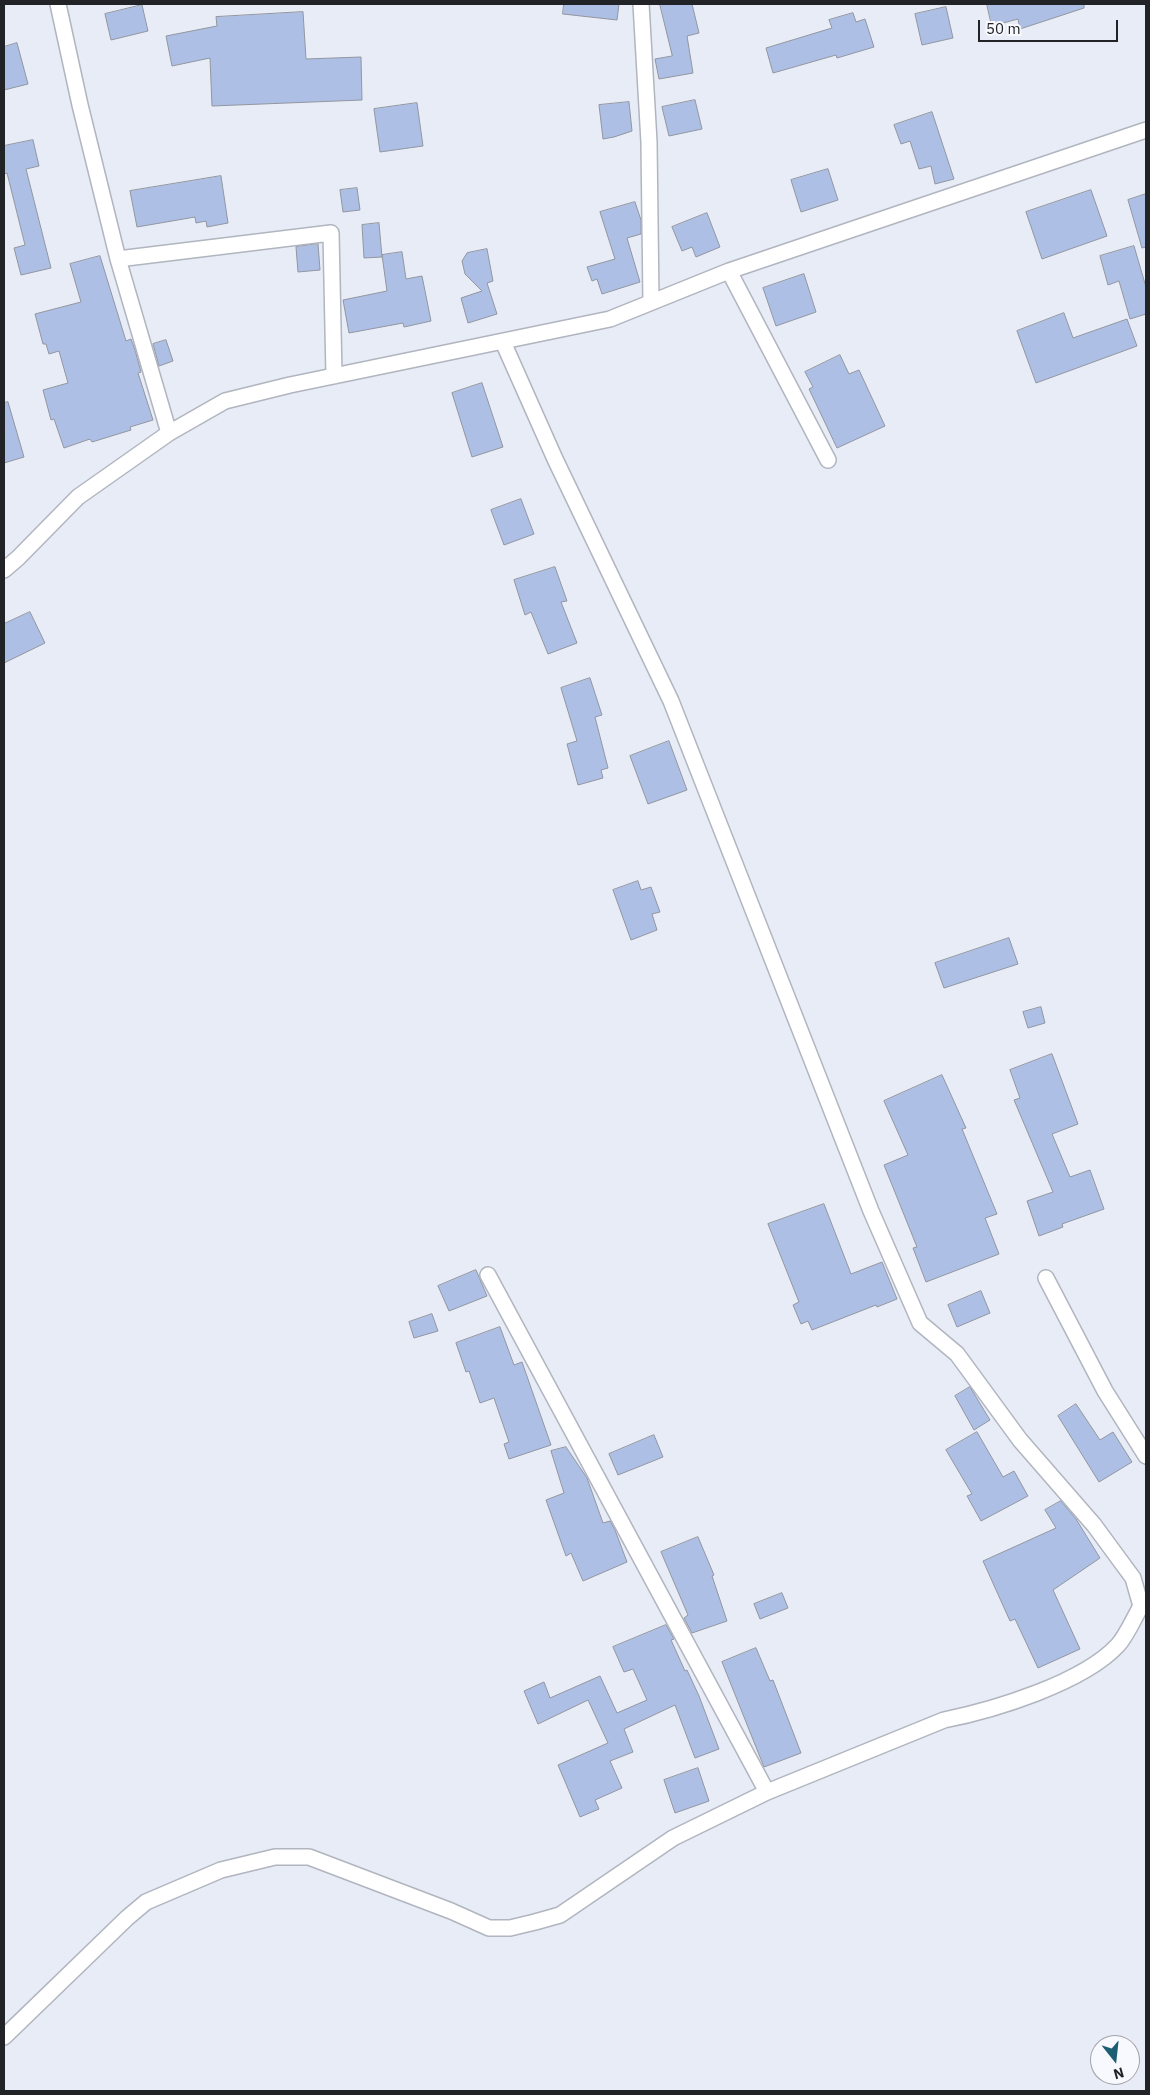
<!DOCTYPE html>
<html>
<head>
<meta charset="utf-8">
<style>
  body { margin:0 }
  #map { position:relative; width:1150px; height:2095px; overflow:hidden; background:#e7ecf7; font-family:"IBM Plex Sans",sans-serif }
  canvas { display:block }
  .frame { position:absolute; inset:0; border:5px solid #222327; pointer-events:none }
  .north { position:absolute; left:1090px; top:2035px; width:50px; height:50px; box-sizing:border-box; background:#f7f9fe; border:1px solid #a2a3a8; border-radius:50%; rotate:164deg; font-size:14px; font-weight:700; line-height:20px; text-align:center; color:#222327 }
  .north::after { content:''; display:block; margin:auto; width:18px; height:22px; background:#1c5f73; clip-path:polygon(50% 0,100% 100%,50% 72%,0 100%) }
  .scale { position:absolute; left:978px; top:20px; width:140px; height:22px; box-sizing:border-box; border:2px solid #222327; border-top:0; padding-left:6px; font-size:15px; line-height:18px; white-space:nowrap; color:#222327; -webkit-text-stroke:4px #f7f9fe; paint-order:stroke }
</style>
</head>
<body>
<div id="map">
<canvas width="1150" height="2095"></canvas>
<div class="frame"></div>
<div class="north">N</div>
<div class="scale">50 m</div>
</div>
<script>
const c = document.querySelector('canvas').getContext('2d');
c.lineJoin = 'round';
function fill(path, color) {
  c.fillStyle = color;
  c.fill(path, 'evenodd');
}
function strokePath(path, color, width, dash) {
  c.strokeStyle = color;
  c.lineWidth = width;
  c.lineCap = dash ? 'butt' : 'round';
  c.setLineDash(dash || []);
  c.stroke(path);
}
const building = new Path2D(`
  M564 4H619L617 20 563 14Z
  M660 4H692L699 33 687 36 693 73 659 79 655 59 672 56Z
  M987 4H1084V8L1020 29 1018 19 992 26Z
  M142 5 148 31 111 40 105 14Z
  M946 7 953 38 922 45 915 14Z
  M303 12 306 59 361 57 362 100 212 106 210 58 172 66 166 36 217 26 216 17Z
  M853 13 856 22 865 19 874 47 837 58 836 55 773 73 766 48 832 28 829 20Z
  M17 43 28 84 4 90V47Z
  M695 100 702 129 669 136 662 107Z
  M629 102 632 131 614 137 603 139 599 105Z
  M417 103 423 146 380 152 374 109Z
  M932 112 954 179 935 184 931 166 919 169 910 141 901 144 894 125Z
  M33 140 39 166 26 169 51 268 21 275 14 248 25 245 7 173 4 174V146Z
  M828 169 838 200 801 212 791 180Z
  M221 176 228 223 207 227 206 221 196 223 195 217 137 227 130 191Z
  M357 188 360 210 343 212 340 190Z
  M1091 190 1107 236 1042 259 1026 212Z
  M1146 194V247L1142 248 1128 200Z
  M635 202 641 220V234L627 238 640 282 602 294 597 279 592 281 587 267 615 259 600 212Z
  M707 213 720 247 696 257 692 247 682 251 672 227Z
  M379 223 382 257 364 258 362 225Z
  M318 244 320 270 298 272 296 247Z
  M1134 246 1146 287V314L1130 319 1119 281 1108 285 1100 256Z
  M487 249 493 281 487 283 497 314 468 323 461 298 482 291 465 274 462 261 467 253Z
  M402 252 406 279 422 276 431 321 404 327 403 323 349 333 343 300 387 291 382 255Z
  M100 256 126 341 131 339 135 350 141 372 138 373 153 420 130 427 131 430 92 442 90 439 64 448 54 419 51 420 43 390 68 383 59 351 49 354 46 344H43L35 314 81 302 70 264Z
  M804 274 816 312 776 326 763 288Z
  M1064 313 1073 338 1127 319 1137 346 1036 383 1017 331Z
  M166 340 173 361 159 366 153 344Z
  M840 355 849 374 859 370 885 426 837 448 809 389 813 387 805 372Z
  M482 383 503 447 472 457 452 393Z
  M8 402 24 457 4 463V403Z
  M521 499 534 534 504 545 491 510Z
  M555 567 567 601 561 602 577 643 548 654 531 612 525 615 514 580Z
  M30 612 45 643 4 663V624Z
  M590 678 602 715 595 717 608 768 601 770 603 778 578 785 567 744 577 741 561 688Z
  M669 741 687 790 648 804 630 756Z
  M638 881 641 890 651 887 660 912 652 914 657 930 631 940 613 890Z
  M1009 938 1018 964 944 988 935 963Z
  M1041 1007 1045 1023 1028 1028 1023 1012Z
  M1052 1054 1078 1124 1052 1134 1070 1177 1090 1170 1104 1209 1062 1224 1063 1227 1039 1236 1027 1201 1053 1192 1014 1100 1020 1098 1010 1070Z
  M942 1075 966 1128 962 1129 997 1214 985 1218 999 1254 926 1282 913 1248 917 1247 884 1165 908 1155 884 1101Z
  M824 1204 851 1274 882 1262 897 1299 877 1307 876 1305 812 1330 808 1321 801 1324 793 1305 799 1302 768 1224Z
  M476 1270 487 1296 449 1311 438 1286Z
  M981 1291 990 1313 957 1327 948 1305Z
  M432 1314 438 1331 414 1338 409 1322Z
  M500 1327 514 1365 522 1362 551 1445 509 1459 504 1444 509 1442 494 1398 480 1403 469 1371 466 1372 456 1343Z
  M970 1387 990 1420 974 1430 955 1396Z
  M1076 1404 1100 1440 1113 1432 1132 1462 1099 1482 1058 1416Z
  M977 1432 1003 1477 1014 1471 1028 1496 981 1521 967 1496 972 1494 946 1450Z
  M654 1435 663 1457 618 1475 609 1454Z
  M566 1447 587 1478 603 1523 610 1521 615 1530 627 1562 583 1581 571 1553 566 1556 546 1500 564 1493 551 1451Z
  M1061 1501 1076 1519 1100 1558 1053 1590 1080 1649 1038 1668 1015 1619 1010 1621 983 1561 1056 1528 1045 1510Z
  M698 1537 714 1575 712 1576 727 1621 692 1633 684 1618 688 1615 661 1552Z
  M782 1593 788 1608 760 1619 754 1604Z
  M666 1625 674 1639 671 1640 685 1671 687 1670 699 1696 719 1749 695 1758 675 1705 624 1729 633 1752 610 1761 622 1788 595 1800 599 1809 580 1817 558 1765 608 1743 588 1700 538 1724 524 1691 544 1682 550 1698 600 1676 617 1713 647 1700 633 1669 624 1672 613 1647Z
  M756 1648 770 1681 773 1680 801 1753 764 1767 722 1662Z
  M698 1768 709 1801 675 1813 664 1780Z`);
const minor = new Path2D(`
  M58 4 80 105 118 259 169 433
  M641 4 649 142 651 302
  M118 259 331 233 334 376
  M729 271 828 460
  M503 342 555 459 671 701 871 1211 920 1323 957 1354 1020 1440 1094 1525 1133 1578 1141 1606
  M4 570 18 558 78 497 169 433 225 401 290 385 610 319 729 271 1146 130
  M488 1275 767 1792
  M1046 1278 1105 1391 1146 1456
  M4 2037 127 1918 146 1902 221 1870 275 1857H309L451 1911 489 1928H510L535 1922 560 1915 673 1838 767 1792 944 1720C994 1710 1083 1683 1118 1645 1127 1635 1134 1618 1141 1606L1146 1600`);
fill(building, '#aebfe6');
strokePath(building, '#91969f', 1);
strokePath(minor, '#b1b5bf', 18);
strokePath(minor, '#fff', 15);
</script>
</body>
</html>
